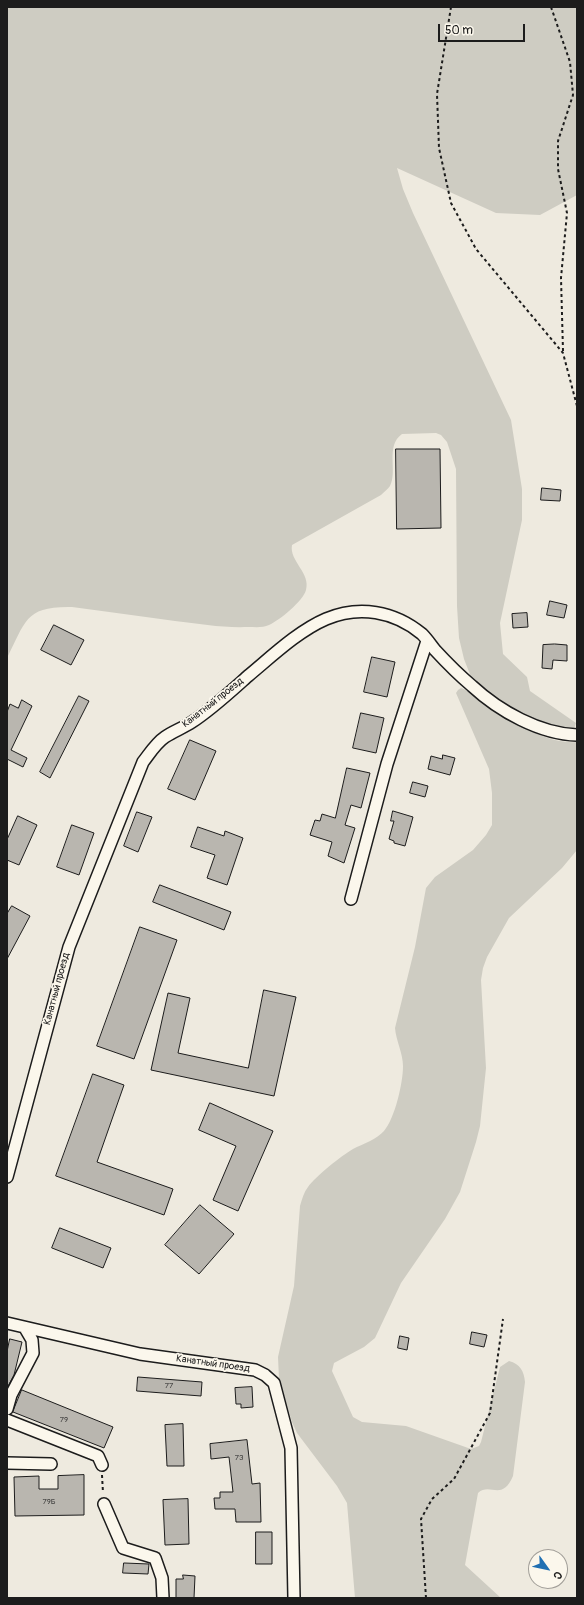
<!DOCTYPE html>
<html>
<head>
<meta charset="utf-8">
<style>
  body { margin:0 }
  #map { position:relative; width:584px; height:1605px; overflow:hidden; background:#eeeadf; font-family:Pangolin,sans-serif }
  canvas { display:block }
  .frame { position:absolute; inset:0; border:8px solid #1c1c1c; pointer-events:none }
  .north { position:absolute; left:528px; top:1549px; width:40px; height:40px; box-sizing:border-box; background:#fbf7ec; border:1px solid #a29f99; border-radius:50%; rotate:123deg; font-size:11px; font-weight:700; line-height:16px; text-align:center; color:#1c1c1c }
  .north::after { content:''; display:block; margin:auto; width:14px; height:18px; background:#1f6fb2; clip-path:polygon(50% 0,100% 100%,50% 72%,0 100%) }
  .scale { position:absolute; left:438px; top:24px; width:87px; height:18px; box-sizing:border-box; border:2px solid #1c1c1c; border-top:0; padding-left:5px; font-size:12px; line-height:14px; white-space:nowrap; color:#1c1c1c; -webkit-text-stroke:3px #fbf7ec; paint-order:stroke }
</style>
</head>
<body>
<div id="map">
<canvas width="584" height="1605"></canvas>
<div class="frame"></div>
<div class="north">С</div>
<div class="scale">50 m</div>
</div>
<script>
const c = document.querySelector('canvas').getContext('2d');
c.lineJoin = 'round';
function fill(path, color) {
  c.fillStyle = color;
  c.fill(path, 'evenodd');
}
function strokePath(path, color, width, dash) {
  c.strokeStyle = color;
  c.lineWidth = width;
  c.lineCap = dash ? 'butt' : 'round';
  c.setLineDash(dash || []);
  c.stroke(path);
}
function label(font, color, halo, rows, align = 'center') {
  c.font = font + ' Pangolin,sans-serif';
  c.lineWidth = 3.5;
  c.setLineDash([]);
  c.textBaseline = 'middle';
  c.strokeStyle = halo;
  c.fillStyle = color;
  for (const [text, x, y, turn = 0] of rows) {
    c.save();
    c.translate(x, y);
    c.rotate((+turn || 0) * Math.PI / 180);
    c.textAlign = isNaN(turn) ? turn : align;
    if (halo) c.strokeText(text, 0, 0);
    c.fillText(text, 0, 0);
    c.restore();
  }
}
const green = new Path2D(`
  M7 7H577V195L540 215 496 213 397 168 403 189 413 213 511 420 522 489V520L500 623 503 654 527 677 530 691 576 723 574 729 559 728 520 713 490 693 471 677 464 659 459 638 457 606 456 469 447 442 441 435 436 433 402 434C385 446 398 471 390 486 388 489 384 492 381 495L292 545C289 561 311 573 306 590 303 601 280 620 269 625 263 628 255 627 248 627 223 628 200 624 175 621 141 616 107 612 72 607 25 606 26 621 7 658Z
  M461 688 464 689C496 709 538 745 577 742V850L562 868 509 918 487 957 483 968 481 980 486 1068 480 1126 476 1142 460 1192 445 1219 401 1283 375 1338 364 1347 334 1363 332 1371 353 1417 362 1422 406 1426 471 1449 479 1446 481 1442 500 1367 509 1361C520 1364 524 1371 525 1382L513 1476C502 1502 490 1482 478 1493L465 1565 501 1598H355L347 1503 337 1486 297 1433 292 1422 279 1379 278 1357 294 1286 300 1206C302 1199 304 1192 308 1187 316 1176 341 1156 353 1149 363 1144 377 1139 384 1131 395 1118 403 1083 403 1066 403 1053 396 1041 395 1028L415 947 426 888 435 877 473 850 486 835 492 825V793L489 769 456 693 458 690Z`);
const building = new Path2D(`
  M396 449H440L441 528 397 529Z
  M542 488 561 490 560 501 541 500Z
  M550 601 567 605 564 618 547 615Z
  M527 613 528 627 513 628 512 614Z
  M54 625 84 640 71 665 41 650Z
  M555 644 567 645V661L553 660 552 669 542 668 543 645Z
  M372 657 395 662 387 697 364 692Z
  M79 696 89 701 50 778 40 772Z
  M22 700 32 706 11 750 27 758 23 767 7 759V712L10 704 18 708Z
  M361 713 384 718 376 753 353 748Z
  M190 740 216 751 195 800 168 789Z
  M443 755 455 758 450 775 428 769 431 756 442 759Z
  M347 768 370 773 361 808 351 805 345 825 355 828 344 863 328 856 332 842 310 835 315 820 320 821 322 814 335 818Z
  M413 782 428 786 425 797 410 793Z
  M393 811 413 817 405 846 394 843V841L389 839 394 821H391Z
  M137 812 152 817 138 852 124 846Z
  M18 816 37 825 19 865 7 860V840Z
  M72 825 94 833 79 875 57 867Z
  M198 827 224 836 225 831 243 838 227 885 207 878 215 855 191 847Z
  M160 885 231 912 224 930 153 902Z
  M12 906 30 916 7 959V914Z
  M140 927 177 940 134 1059 97 1046Z
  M264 990 296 997 274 1096 151 1070 168 993 190 998 178 1053 248 1068Z
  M93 1074 124 1085 97 1162 173 1189 164 1215 56 1176Z
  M210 1103 273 1131 238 1211 213 1200 236 1146 199 1130Z
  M200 1205 234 1234 199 1274 165 1245Z
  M60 1228 111 1248 103 1268 52 1248Z
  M472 1332 487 1335 484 1347 470 1344Z
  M400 1336 409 1338 407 1350 398 1348Z
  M10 1339 22 1342 14 1375 7 1388V1352Z
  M138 1377 202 1382 201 1396 137 1391Z
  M252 1387 253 1407 241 1408V1404H236L235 1388Z
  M22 1390 113 1427 104 1448 13 1412Z
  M183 1424 184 1466H167L165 1425Z
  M247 1440 252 1484 260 1483 261 1522H236L235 1509H215L214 1498H220V1492H233L229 1457 211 1459 210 1444Z
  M84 1475V1515L15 1516 14 1477 39 1476V1489H58V1476Z
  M188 1499 189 1544 165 1545 163 1500Z
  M256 1532H272V1564H256Z
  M124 1563 149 1564 148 1574 123 1573Z
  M183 1575 195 1576 194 1598H176V1579H183Z`);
const path = new Path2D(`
  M451 7 437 94 439 148 451 203 476 249 563 353 577 406
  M551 7 570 62 573 95 558 141V169L567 213 561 278 563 351
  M102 1475 103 1493
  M426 1598 421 1519 432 1499 454 1479 490 1413 503 1319`);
const minor = new Path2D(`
  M351 899 387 764 427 641
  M7 1177 69 947 143 762C150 753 156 743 165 737 174 731 183 728 192 722 212 709 230 692 248 676 271 657 298 631 326 619 359 605 394 611 422 634 427 639 431 645 435 650 447 663 459 675 472 686 499 711 540 734 577 735
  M7 1323 140 1354 255 1370 265 1375 274 1383 291 1448 294 1598
  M7 1409 11 1395 33 1353 32 1340 25 1328
  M7 1420 98 1456 102 1465
  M7 1463 51 1464
  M104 1504 123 1548 155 1558 162 1578 163 1598`);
const numberNames = [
  ["77",169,1386],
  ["79",64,1420],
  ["73",239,1458],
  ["79Б",49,1502]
];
const streetNames = [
  ["Канатный проезд",213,703,-38],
  ["Канатный проезд",57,989,-75],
  ["Канатный проезд",213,1364,8]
];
fill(green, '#ceccc2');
fill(building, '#b9b6af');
strokePath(building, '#1c1c1c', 1);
strokePath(minor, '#1c1c1c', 14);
strokePath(path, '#1c1c1c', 2, [3, 3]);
strokePath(minor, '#fbf7ec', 11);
label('8px', '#434241', null, numberNames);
label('10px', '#1c1c1c', '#fbf7ec', streetNames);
</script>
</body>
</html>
